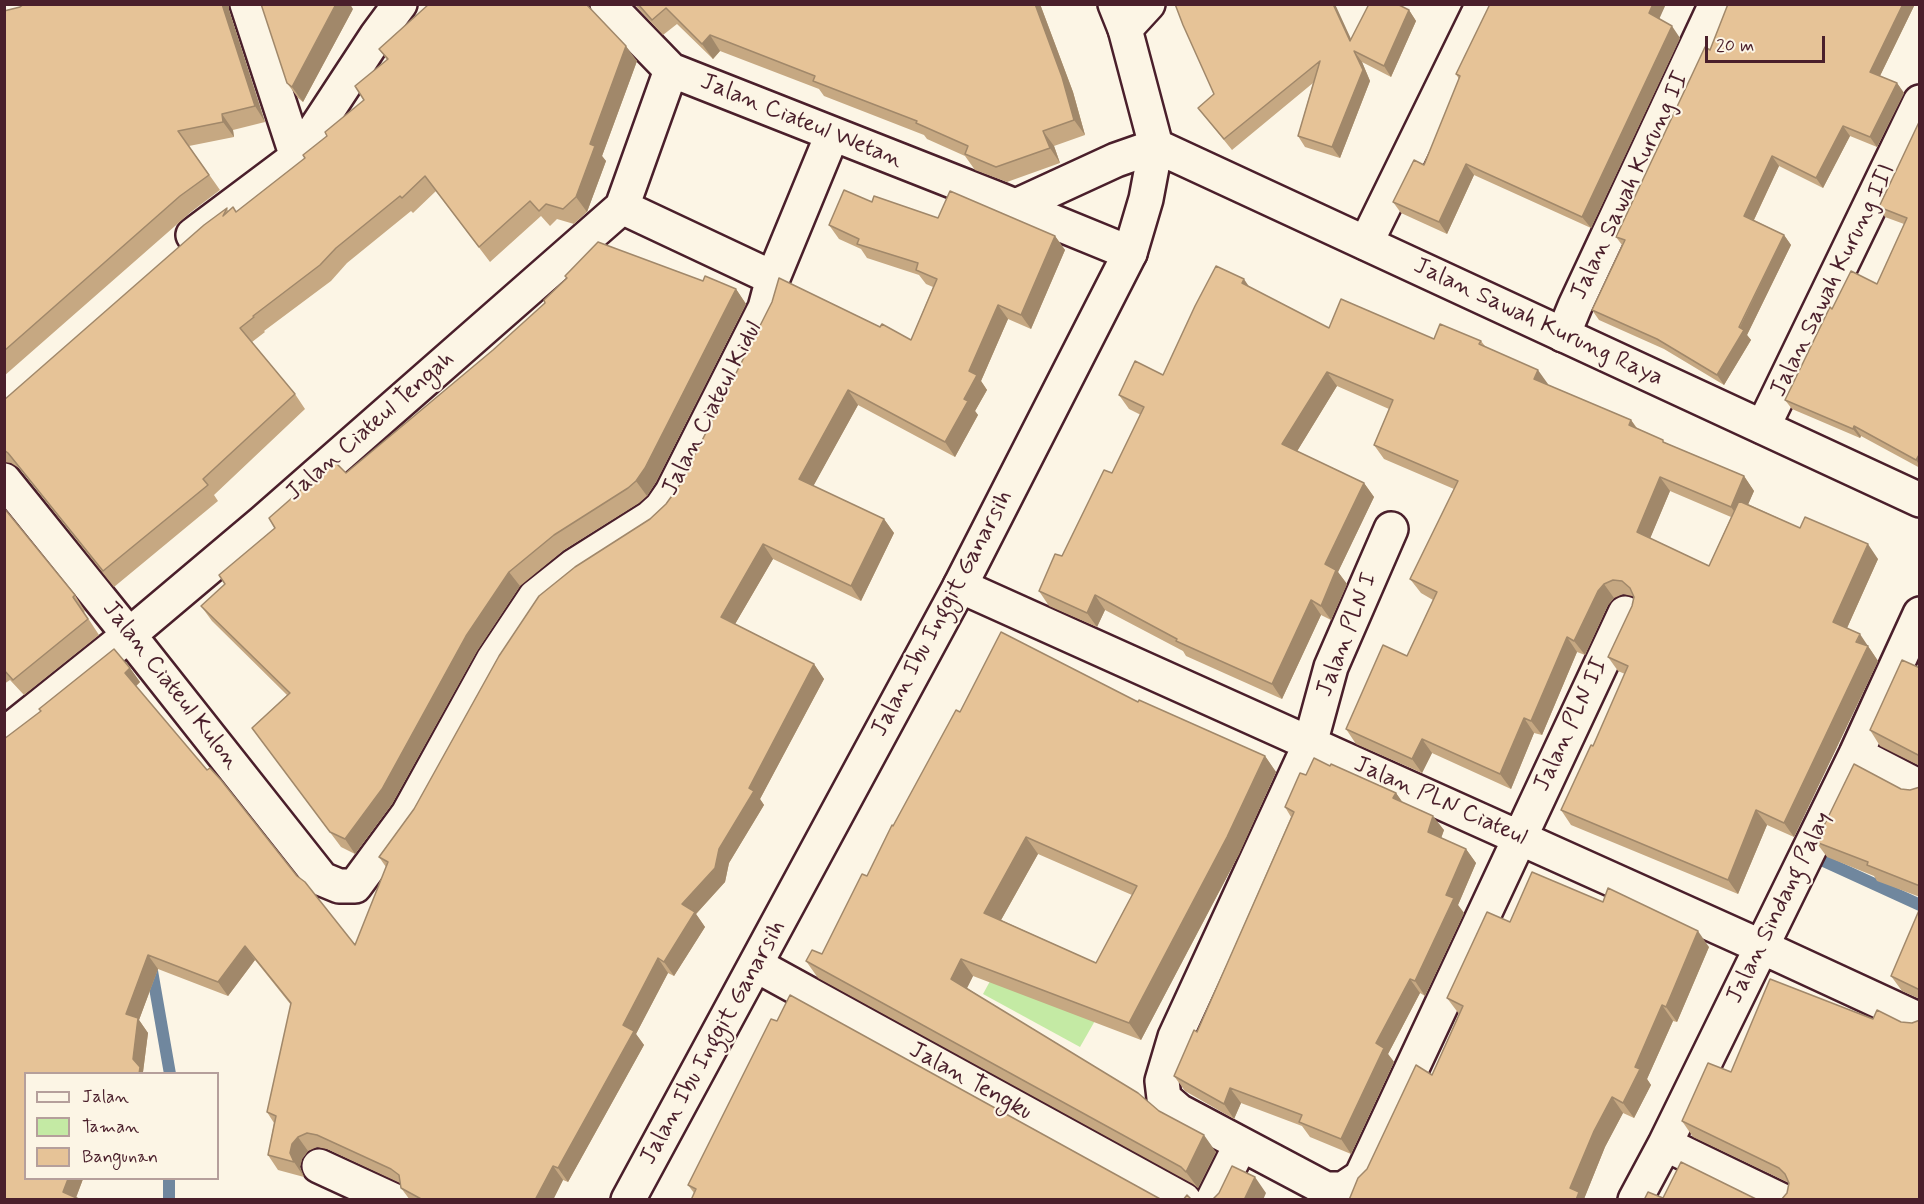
<!DOCTYPE html>
<html>
<head>
<meta charset="utf-8">
<style>
  body { margin:0 }
  #map { position:relative; width:1924px; height:1204px; overflow:hidden; background:#fcf5e5; font-family:Mynerve,sans-serif }
  canvas { display:block }
  .frame { position:absolute; inset:0; border:6px solid #4a1f2b; pointer-events:none }
  .legend { position:absolute; left:24px; top:1072px; width:195px; height:108px; box-sizing:border-box; background:#fcf5e5; border:2px solid #b59f9b; margin:0; padding:8px 10px; list-style:none; font-size:18px; color:#4a1f2b }
  .legend li { display:flex; align-items:center; gap:12px; height:30px }
  .legend b { width:30px; border:2px solid #b59f9b }
  .scale { position:absolute; left:1705px; top:36px; width:120px; height:27px; box-sizing:border-box; border:3px solid #4a1f2b; border-top:0; padding-left:8px; font-size:18px; line-height:21px; white-space:nowrap; color:#4a1f2b; -webkit-text-stroke:4px #fcf5e5; paint-order:stroke }
</style>
</head>
<body>
<div id="map">
<canvas width="1924" height="1204"></canvas>
<div class="frame"></div>
<ul class="legend">
<li><b style="height:8px;background:#fcf5e5"></b>Jalan</li>
<li><b style="height:16px;background:#c4eaa4"></b>Taman</li>
<li><b style="height:16px;background:#e6c397"></b>Bangunan</li>
</ul>
<div class="scale">20 m</div>
</div>
<script>
const c = document.querySelector('canvas').getContext('2d');
c.lineJoin = 'round';
function fill(path, color) {
  c.fillStyle = color;
  c.fill(path, 'evenodd');
}
function strokePath(path, color, width, dash) {
  c.strokeStyle = color;
  c.lineWidth = width;
  c.lineCap = dash ? 'butt' : 'round';
  c.setLineDash(dash || []);
  c.stroke(path);
}
function label(font, color, halo, rows, align = 'center') {
  c.font = font + ' Mynerve,sans-serif';
  c.lineWidth = 4.5;
  c.setLineDash([]);
  c.textBaseline = 'middle';
  c.strokeStyle = halo;
  c.fillStyle = color;
  for (const [text, x, y, turn = 0] of rows) {
    c.save();
    c.translate(x, y);
    c.rotate((+turn || 0) * Math.PI / 180);
    c.textAlign = isNaN(turn) ? turn : align;
    if (halo) c.strokeText(text, 0, 0);
    c.fillText(text, 0, 0);
    c.restore();
  }
}
const green = new Path2D(`
  M1018 930 1116 984 1080 1047 983 994Z`);
const stream = new Path2D(`
  M1815 857 1920 905
  M151 965 170 1074
  M169 1200V1178`);
const street = new Path2D(`
  M247 4 297 157
  M607 4 671 70 993 197 1130 253
  M4 10 26 4
  M1125 29 1148 4
  M1016 206 1116 160 1156 146
  M622 207 773 278
  M193 235 297 157 377 35 400 4
  M1366 243 1483 4
  M1563 335 1575 306 1716 4
  M1763 427 1920 102
  M4 480 129 635 322 879 339 886H355L408 814 493 660 535 597 574 566 650 518 661 508 672 492 765 308 773 278 832 135
  M1391 529 1331 667 1310 744 1175 1037 1162 1081 1164 1098 1179 1111 1326 1189H1343L1361 1177 1625 613
  M960 586 1762 947 1920 1020
  M4 735 129 635 263 522 622 207 671 70
  M1856 754 1920 787
  M756 965 1184 1200
  M1665 1144 1781 1200
  M319 1166 393 1200
  M1213 1200 1241 1144
  M1635 1200 1665 1144 1856 754 1920 614`);
const secondary = new Path2D(`
  M1156 146 1920 500
  M628 1200 960 586 1130 253 1146 199 1156 146 1125 29 1115 4`);
const wall = new Path2D(`
  M24 4H229V10L265 122 233 130 234 137 189 146 220 190 191 212 4 376V11L20 7Z
  M429 4H589V8L637 61 602 156 606 161 587 212 574 224 557 219 550 226 541 216 490 262 436 191 413 213 411 211 347 263 331 281 264 331 265 332 252 342 295 394 305 409 214 495 218 501 114 587 19 468 11 463 4 462V400L227 208 228 211 236 212 305 158 364 100 387 60 379 49Z
  M634 4H1040L1073 92 1085 135 1054 146 1060 163 1007 182 975 170 965 156 927 139 924 135 824 96 819 89 720 51 713 59 677 24 663 35Z
  M1728 4H1915L1880 76 1897 83 1904 93 1877 147 1850 136 1823 188 1779 166 1754 220 1784 235 1791 245 1747 335 1751 340 1724 385 1664 349 1599 320 1592 310 1622 245 1616 237 1710 50Z
  M353 9 303 102 298 98 287 83Z
  M1409 10 1416 21 1391 77 1362 62 1370 81 1340 158 1305 147 1298 136 1313 83 1232 150 1198 108 1214 94 1351 39Z
  M1660 19 1680 38 1591 228 1474 175 1447 234 1401 213 1393 202 1424 165 1459 79 1456 74Z
  M1920 120V468L1861 436 1860 438 1792 409 1785 400 1832 309 1877 284 1904 224 1885 217 1879 207Z
  M844 190 872 202 874 196 938 218 950 191 1055 236 1065 250 1031 329 1008 319 981 381 987 390 975 411 978 415 955 457 858 405 813 486 884 519 894 533 861 601 773 559 735 624 814 664 824 679 760 799 764 805 729 863 725 882 696 914 705 927 674 976 668 973 636 1034 644 1045 568 1182 563 1180 553 1200H410L401 1188 400 1183 327 1149 317 1147 308 1151 302 1159 300 1167 304 1177 278 1170 268 1155 274 1123 267 1112 291 1005 255 960 228 996 158 969 139 1020 148 1033 143 1072 144 1074H26V1179H83L76 1198 81 1200H4V739L41 712 39 709 114 649 130 668 140 682 136 686 207 770 210 768 221 780 297 876 305 882 355 945 386 867 379 857 414 809 499 656 539 596 575 567 650 519 666 504 679 486 772 302 779 278 880 327 882 324 911 340 933 287 926 284 919 275 867 258 861 249 839 239 829 225Z
  M703 281 736 289 746 304 656 482 647 496 639 503 564 550 520 586 477 651 392 804 355 854 341 847 252 728 287 695 212 621 201 606 346 473Z
  M1249 287 1329 328 1434 339 1481 341 1485 346 1548 385 1631 420 1637 428 1666 443 1744 476 1754 491 1748 504 1800 528 1878 559 1847 628 1870 649 1878 661 1794 837 1767 825 1738 894 1571 825 1561 810 1593 746 1625 674 1618 671 1608 657 1632 606 1634 597 1632 596 1623 594 1614 598 1608 605 1585 655 1577 652 1542 735 1534 733 1511 789 1432 753 1422 773 1356 744 1346 729 1407 656 1433 600 1421 593 1410 579 1454 489 1384 459 1374 445 1389 409 1337 386 1297 451 1364 483 1374 497 1338 572 1347 584 1331 620 1321 615 1282 699 1186 656 1183 651 1105 610 1097 627 1049 606 1039 591 1062 556 1112 473 1141 415 1129 409 1119 395 1163 375ZM1670 491 1731 517 1709 566 1650 538Z
  M4 508 75 595 85 611 84 612 99 635 24 695 10 680 4 684Z
  M1920 668V766L1880 746 1870 730Z
  M1138 702 1265 756 1276 772 1239 854 1141 1040 973 976 967 988 1159 1111 1216 1152 1198 1188 1193 1184 818 978 806 961 822 954 867 876 893 826 960 712ZM1038 854 1132 895 1096 963 1001 920Z
  M1330 766 1396 793 1402 802 1444 830 1441 838 1466 849 1476 863 1458 905 1464 913 1425 996 1420 993 1388 1054 1394 1062 1351 1154 1310 1137 1302 1126 1241 1103 1234 1119 1185 1091 1174 1076 1197 1032 1291 817 1285 807 1306 775Z
  M1920 787V897L1877 881 1874 876 1827 857 1816 842 1901 789 1910 790Z
  M1920 908V999L1902 991 1891 976Z
  M1510 922 1709 947 1677 1022 1673 1021 1647 1079 1651 1085 1634 1118 1623 1113 1605 1147 1584 1199 1367 1169 1432 1075 1459 1014 1447 998Z
  M771 1019 694 1193 688 1185Z
  M1873 1019 1901 1022 1789 1183 1693 1137 1682 1121 1731 1072Z`);
const shadedWall = new Path2D(`
  M222 4H229V10L265 122 255 106Z
  M336 4H350L353 9 303 102 292 87Z
  M1035 4H1040L1073 92 1085 135 1074 120Z
  M1333 4H1335L1357 52 1350 41Z
  M1653 4H1666L1657 24 1649 13Z
  M1903 4H1915L1877 82 1870 72Z
  M1409 10 1416 21 1391 77 1384 66Z
  M1672 26 1680 38 1591 228 1582 217Z
  M710 35 720 51 713 59 702 44Z
  M626 46 637 61 602 156 606 161 587 212 576 197 590 144Z
  M1354 51 1362 62 1370 81 1340 158 1332 147Z
  M1897 83 1904 93 1877 147 1870 137Z
  M222 114 233 130 234 137 223 122Z
  M1843 126 1850 136 1823 188 1816 178Z
  M1043 131 1054 146 1060 163 1050 148Z
  M1772 156 1779 166 1751 226 1744 216Z
  M1466 164 1474 175 1447 234 1439 222Z
  M1784 235 1791 245 1747 335 1751 340 1724 385 1717 375Z
  M1055 236 1065 250 1031 329 1021 315Z
  M1244 279 1254 294 1242 283Z
  M736 289 746 304 656 482 647 496 636 481Z
  M998 305 1008 319 981 381 987 390 975 411 978 415 955 457 945 442 964 399 969 371Z
  M1538 370 1548 384 1544 394 1534 379Z
  M1327 372 1337 386 1293 458 1282 444Z
  M848 390 858 405 809 494 799 479Z
  M1631 420 1641 435 1629 425Z
  M1854 426 1861 436 1860 438 1853 429Z
  M1920 453V466L1916 460Z
  M1744 476 1754 491 1741 521 1731 507Z
  M1660 477 1670 491 1647 546 1637 532Z
  M1364 483 1374 497 1338 572 1347 584 1331 620 1321 606 1325 564Z
  M884 519 894 533 861 601 851 586Z
  M763 544 773 559 731 631 721 617Z
  M1868 544 1878 559 1843 637 1833 622Z
  M509 572 520 586 477 651 392 804 355 854 345 839 466 636Z
  M1604 584 1614 598 1608 605 1585 655 1574 641 1598 591Z
  M1095 595 1105 610 1097 627 1087 613Z
  M1311 600 1321 615 1282 699 1272 684Z
  M1860 634 1878 661 1794 837 1784 823Z
  M1567 637 1577 652 1542 735 1531 721Z
  M814 664 824 679 760 799 764 805 729 863 725 882 696 914 705 927 674 976 664 962 682 904 719 849 749 788Z
  M130 668 140 682 135 687 125 673Z
  M1524 718 1534 733 1511 789 1500 774Z
  M1422 739 1432 753 1422 773 1412 759Z
  M1265 756 1276 772 1239 854 1141 1040 1129 1023Z
  M1396 793 1406 807 1393 798Z
  M1756 810 1767 825 1738 894 1728 880Z
  M1433 816 1444 830 1438 847 1428 832Z
  M1026 837 1038 854 996 929 984 913Z
  M1466 849 1476 863 1458 905 1464 913 1425 996 1415 981 1446 895Z
  M1698 931 1709 947 1677 1022 1666 1007Z
  M245 946 255 960 228 996 218 982Z
  M148 955 158 969 139 1020 148 1033 143 1072 144 1074H139L133 1059 126 1014Z
  M658 958 668 973 636 1034 644 1045 568 1182 558 1168 623 1025Z
  M961 959 973 976 963 996 951 979Z
  M1410 979 1420 993 1388 1054 1394 1062 1351 1154 1341 1139 1376 1043Z
  M1662 1005 1673 1021 1647 1079 1651 1085 1634 1118 1623 1103 1635 1067Z
  M1230 1088 1241 1103 1234 1119 1224 1104Z
  M1612 1097 1623 1113 1605 1147 1584 1199V1200H1576L1570 1188 1594 1131Z
  M1204 1135 1216 1152 1198 1188 1186 1172Z
  M298 1137 308 1151 302 1159 300 1167 304 1177 294 1162 290 1153 292 1144Z
  M553 1166 563 1180 553 1200H535Z
  M1255 1177 1266 1193 1263 1200H1244Z
  M68 1179H83L75 1200 63 1192Z`);
const building = new Path2D(`
  M24 4H222L255 106 222 114 223 122 178 131 209 175 180 196 4 351V11L20 7Z
  M261 4H336L292 87 287 83Z
  M429 4H586L626 46 590 144 595 146 576 197 563 209 546 204 539 211 530 201 479 247 425 176 402 198 400 196 336 248 320 265 253 316 254 317 240 328 295 394 203 479 208 485 103 571 8 453 4 450V400L204 225 227 208 223 216 233 207 236 212 305 158 303 155 327 136 325 132 364 100 355 86 388 59 379 49Z
  M638 4H1035L1062 77 1074 120 1043 131 1050 148 996 167 965 154 968 146 916 123 917 121 813 81 815 76 710 35 702 44 666 8 652 20Z
  M1175 4H1333L1350 41 1369 4H1397L1409 10 1384 66 1354 51 1363 70 1332 147 1298 136 1320 61 1224 139 1198 108 1214 94 1183 25Z
  M1490 4H1653L1649 13 1672 26 1582 217 1466 164 1439 222 1393 202 1414 160 1424 165 1460 76 1456 74Z
  M1728 4H1903L1870 72 1897 83 1870 137 1843 126 1816 178 1772 156 1744 216 1784 235 1739 327 1744 330 1717 375 1657 339 1592 310 1625 240 1616 237 1705 47 1710 50Z
  M1920 120V453L1916 460 1854 426 1853 429 1785 400 1830 307 1832 309 1851 271 1877 284 1907 218 1879 207Z
  M844 190 872 202 874 196 938 218 950 191 1055 236 1021 315 998 305 969 371 977 375 964 399 968 401 945 442 848 390 799 479 884 519 851 586 763 544 721 617 814 664 749 788 754 791 719 849 715 868 682 904 695 912 664 962 658 958 623 1025 634 1031 558 1168 553 1166 535 1200H423L401 1188 399 1175 391 1169 317 1135 307 1133 298 1137 292 1144 290 1153 294 1162 268 1155 276 1116 267 1112 291 1003 245 946 218 982 148 955 126 1014 138 1018 133 1059 140 1067 139 1074H26V1179H68L63 1192 81 1200H4V739L41 711 39 709 114 649 130 668 125 673 207 770 210 768 221 780 297 876 305 882 355 945 388 862 379 857 414 809 499 656 539 596 575 567 650 519 666 504 679 486 772 302 779 278 880 327 882 324 911 340 937 279 916 270 918 263 857 244 859 239 829 225Z
  M598 242 703 281 705 276 736 289 645 468 636 481 628 488 554 535 509 572 466 636 382 789 345 839 330 832 252 728 290 693 201 606 225 584 219 575 275 528 269 518 334 461 346 473 493 350 545 303 544 300 567 278 565 276Z
  M1216 266 1244 279 1242 283 1329 328 1341 299 1434 339 1440 324 1481 341 1479 344 1538 370 1534 379 1631 420 1629 425 1663 440V442L1744 476 1731 507 1660 477 1637 532 1709 566 1739 501 1800 528 1805 517 1868 544 1833 622 1860 634 1856 642 1868 646 1784 823 1756 810 1728 880 1561 810 1591 745 1593 746 1628 666 1608 657 1632 606 1634 597 1630 588 1622 581 1613 580 1604 584 1598 591 1574 641 1567 637 1531 721 1524 718 1500 774 1422 739 1412 759 1346 729 1383 645 1407 656 1437 592 1410 579 1458 481 1374 445 1393 400 1327 372 1282 444 1364 483 1325 564 1336 570 1321 606 1311 600 1272 684 1176 641 1177 639 1095 595 1087 613 1039 591 1055 554 1062 556 1104 470 1112 473 1144 407 1119 395 1135 361 1163 375 1195 306Z
  M4 508 75 595 73 597 88 619 13 680 4 670Z
  M1001 632 1138 702 1139 700 1265 756 1227 837 1129 1023 961 959 951 979 1138 1093 1159 1111 1204 1135 1186 1172 1181 1167 806 961 812 950 822 954 862 874 867 876 892 825 893 826 956 710 960 712ZM1026 837 1137 886 1096 963 984 913Z
  M1902 660 1920 668V756L1870 730Z
  M1314 758 1330 766 1331 764 1396 793 1393 798 1433 816 1428 832 1466 849 1446 895 1454 898 1415 981 1410 979 1376 1043 1384 1048 1341 1139 1299 1122 1302 1115 1230 1088 1224 1104 1174 1076 1194 1030 1197 1032 1294 812 1285 807 1300 773 1306 775Z
  M1854 764 1901 789 1910 790 1920 787V886L1867 865 1868 862 1816 842Z
  M1532 872 1603 902 1608 888 1698 931 1666 1007 1662 1005 1635 1067 1640 1069 1623 1103 1612 1097 1594 1131 1570 1188 1579 1192 1576 1200H1349L1358 1178 1367 1169 1416 1065 1432 1075 1463 1006 1447 998 1487 912 1510 922Z
  M1920 908V990L1891 976Z
  M1770 979 1873 1019 1877 1010 1901 1022 1912 1023 1920 1020V1200H1781L1787 1193 1789 1183 1785 1174 1779 1168 1682 1121 1708 1063 1731 1072Z
  M790 995 1162 1200H691L696 1189 688 1185 771 1019 777 1021Z
  M1681 1162 1758 1200H1644L1648 1192 1663 1198Z
  M1232 1166 1255 1177 1244 1200H1212L1219 1193Z
  M1187 1195 1192 1200H1183Z`);
const streetNames = [
  ["Jalan Ciateul Wetan",801,122,22],
  ["Jalan Sawah Kurung II",1631,186,-65],
  ["Jalan Sawah Kurung III",1834,281,-64],
  ["Jalan Sawah Kurung Raya",1538,323,25],
  ["Jalan Ciateul Kidul",713,409,-63],
  ["Jalan Ciateul Tengah",371,427,-41],
  ["Jalan Ibu Inggit Ganarsih",943,614,-62],
  ["Jalan PLN I",1348,635,-69],
  ["Jalan Ciateul Kulon",170,686,52],
  ["Jalan PLN II",1572,725,-65],
  ["Jalan PLN Ciateul",1440,802,24],
  ["Jalan Sindang Palay",1780,908,-64],
  ["Jalan Ibu Inggit Ganarsih",714,1043,-61],
  ["Jalan Tengku",970,1082,29]
];
fill(green, '#c4eaa4');
strokePath(stream, '#70879e', 12);
strokePath(street, '#4a1f2b', 38);
strokePath(secondary, '#4a1f2b', 38);
strokePath(street, '#fcf5e5', 33);
strokePath(secondary, '#fcf5e5', 33);
fill(wall, '#c6a882');
fill(shadedWall, '#a1886a');
fill(building, '#e6c397');
strokePath(building, '#a1886a', 1.5);
label('24px', '#4a1f2b', '#fcf5e5', streetNames);
</script>
</body>
</html>
